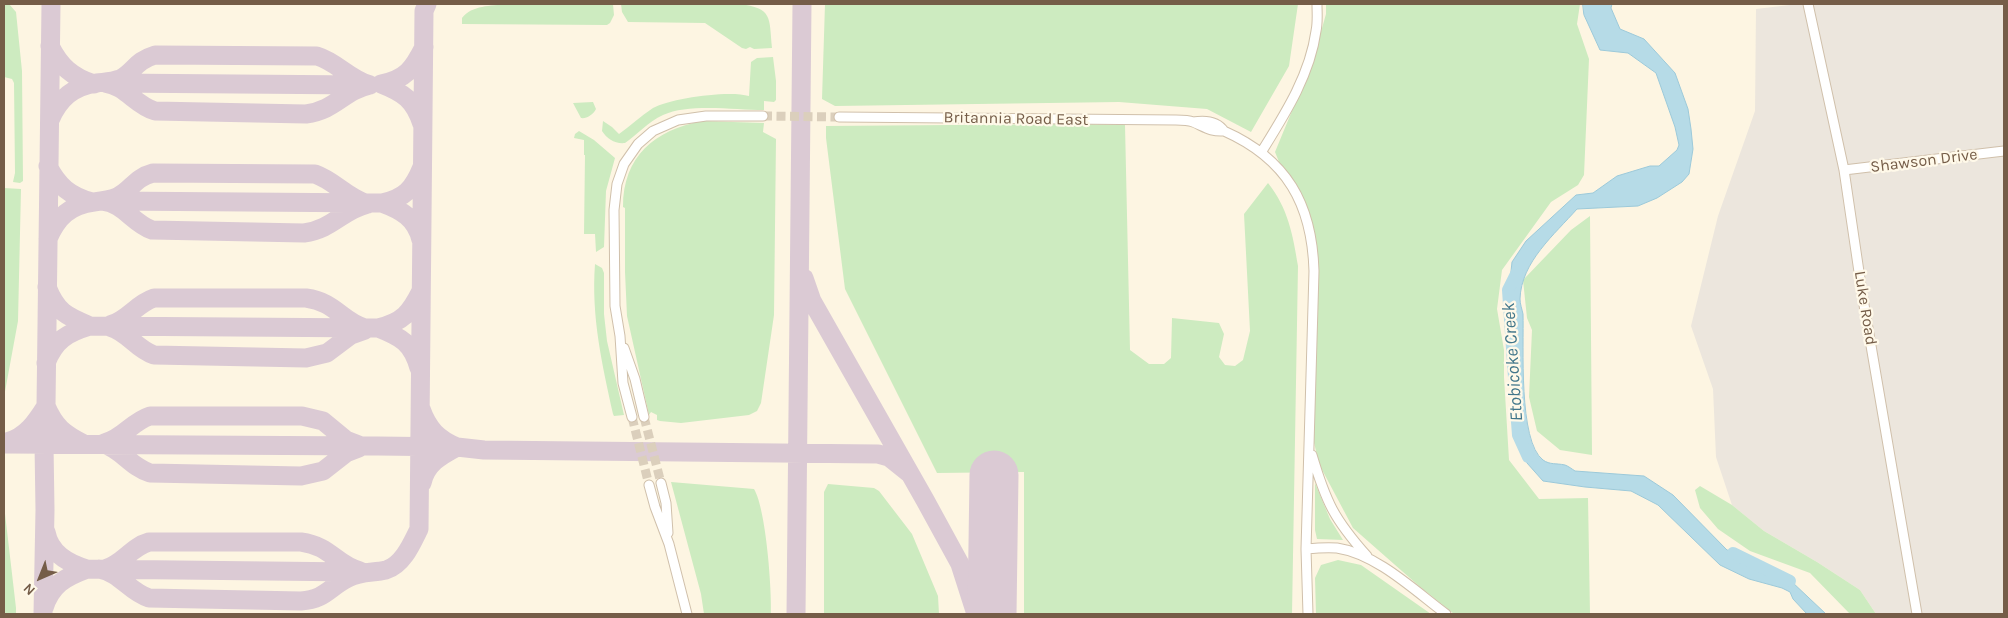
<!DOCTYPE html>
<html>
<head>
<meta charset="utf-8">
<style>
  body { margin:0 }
  #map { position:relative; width:2008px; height:618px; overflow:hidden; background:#fdf5e2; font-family:Karla,sans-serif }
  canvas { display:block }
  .frame { position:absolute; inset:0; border:5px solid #755d48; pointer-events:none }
  .north { position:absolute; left:15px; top:553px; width:50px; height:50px; -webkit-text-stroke:4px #fff9e9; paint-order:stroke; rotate:224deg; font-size:14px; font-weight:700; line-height:20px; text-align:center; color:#755d48 }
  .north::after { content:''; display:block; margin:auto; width:18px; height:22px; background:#755d48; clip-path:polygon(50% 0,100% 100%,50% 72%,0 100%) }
</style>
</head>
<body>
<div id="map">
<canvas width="2008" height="618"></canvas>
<div class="frame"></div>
<div class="north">N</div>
</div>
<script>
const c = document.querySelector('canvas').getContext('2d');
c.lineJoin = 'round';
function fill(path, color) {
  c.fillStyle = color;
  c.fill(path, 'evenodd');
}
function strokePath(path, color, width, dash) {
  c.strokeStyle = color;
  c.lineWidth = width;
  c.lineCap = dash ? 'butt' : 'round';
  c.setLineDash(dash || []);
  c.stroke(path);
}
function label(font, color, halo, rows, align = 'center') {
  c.font = font + ' Karla,sans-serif';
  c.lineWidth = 4.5;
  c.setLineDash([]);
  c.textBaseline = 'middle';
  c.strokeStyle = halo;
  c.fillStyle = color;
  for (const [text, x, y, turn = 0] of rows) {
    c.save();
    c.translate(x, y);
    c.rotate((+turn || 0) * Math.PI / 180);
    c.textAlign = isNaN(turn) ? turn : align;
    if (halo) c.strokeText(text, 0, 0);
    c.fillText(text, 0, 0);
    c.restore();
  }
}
const industrial = new Path2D(`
  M1798 4H2004V614H1876L1860 590 1817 562 1764 531 1732 505 1716 457 1713 389 1691 326 1718 216 1755 111 1756 9Z`);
const green = new Path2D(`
  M4 4H9L16 12 22 71 23 181 20 183 13 182 15 173 14 83 12 79 4 77Z
  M506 4H613L614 15 610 23 607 25 462 24V18C472 5 491 6 506 4Z
  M621 4H739C773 8 769 17 772 48L754 49 750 47 746 49 742 48 705 23 628 22 622 12Z
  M825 4H1298L1289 66 1251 132 1207 109 1119 102 835 106 822 99Z
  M1326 4H1580L1577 24 1589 59 1584 175 1578 185 1551 202 1502 270 1497 309 1504 350V377L1509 460 1539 499 1588 498 1590 614H1454L1419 586 1353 528 1319 464 1309 421 1314 248 1275 152 1313 60 1326 14Z
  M773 57 776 81V100L774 102 764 101V110C735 110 689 103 663 115 648 122 638 134 625 143 615 144 607 139 602 131L603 121 612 127 619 134C630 126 641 116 653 108 671 98 729 90 749 96L751 62 757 58Z
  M593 102 596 109C593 115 586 119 581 118L573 103Z
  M702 121 764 123 763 132 776 139 774 315 761 403 757 411 749 415 681 423 660 421 657 420V415L651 412 649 415 627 316 625 272V208L623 207C623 156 655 130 702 121Z
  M1077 124 1125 125 1130 350 1149 364H1164L1171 358 1172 318 1219 323 1224 334 1219 357 1225 365 1235 366 1243 360 1250 331 1244 214 1268 183C1288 208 1293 235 1298 266L1292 614H1024V472L937 473 845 289 826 138V126Z
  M579 131 594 140 615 158 606 191 604 247 596 252 595 234H584L585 155H584V140L574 138 575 134Z
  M4 188 21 189 18 321 4 397Z
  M1590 216 1592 455 1560 450 1537 431 1529 397 1532 330 1527 318 1523 280 1571 230Z
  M595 264 602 268 604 273V314L607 341 624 415 614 416 613 414C602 364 591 316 595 264Z
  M671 482 754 489C766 509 772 589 771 614H704L701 594Z
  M1315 483 1330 519 1343 540 1317 539 1315 530Z
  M828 484 874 488 879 491 912 534 938 596 939 614H824V492Z
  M1700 486 1732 505 1764 531 1817 562 1860 590 1876 614H1850L1810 573 1750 551 1718 529 1700 508 1695 490Z
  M4 505 16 608V614H4Z
  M1338 560 1361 565 1431 614H1316L1315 578 1321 565Z`);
const water = new Path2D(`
  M1583 4H1612L1611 8 1620 29 1644 39 1675 73 1688 109 1691 129 1693 149 1689 174 1682 182 1657 198 1638 206 1577 209C1555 234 1521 262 1520 299 1520 304 1522 309 1523 314 1524 345 1518 441 1543 460 1550 465 1556 463 1565 465 1568 466 1572 469 1575 471L1644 476 1673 495 1727 550 1738 553 1764 571 1781 575 1791 581 1826 614H1807L1793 599 1790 592 1782 588 1749 579 1720 565 1658 505 1631 491 1585 487 1543 481 1527 463 1516 420 1511 383 1514 336 1508 299 1512 262 1526 241 1576 195 1593 193 1617 176 1650 166H1659L1677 150 1679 145 1675 127 1656 73 1628 53 1600 50 1584 15Z`);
const river = new Path2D(`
  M1514 377 1508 290 1517 272
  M1516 409 1518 435 1528 457
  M1733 553 1790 581`);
const taxiway = new Path2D(`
  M50 46C60 66 72 77 94 84
  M105 83C126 86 135 105 155 111L306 114C336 110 343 91 370 85
  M111 83 363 85
  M50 120C59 99 73 86 97 83 105 82 112 82 120 79 134 72 135 61 155 55L317 56C337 62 349 79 370 85
  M422 124C414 100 404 93 381 84 406 79 413 69 424 47
  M48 166C58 186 70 196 92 202
  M102 201C124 203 132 223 152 230L304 233C333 229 342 210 368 204
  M109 201 382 203
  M48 239C57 217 70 205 94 202 102 201 110 200 117 197 132 190 134 178 153 173L315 174C335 181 347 198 368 204
  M421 240C416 218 401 210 382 203 405 198 413 189 422 167
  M804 278 812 301 925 500 960 564 976 614
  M47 287C57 312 66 316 90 326
  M110 325C128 320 136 304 154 298H306C336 302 341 321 365 328
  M110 327C128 332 136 349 154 355L306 358 327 353 351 335 365 330
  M46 363C55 340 67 333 90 326L378 328
  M419 368C412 343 401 337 378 328 403 322 410 313 421 291
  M421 409C428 429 438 439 457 447 440 456 426 464 422 483
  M7 442C26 437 36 422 46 406 55 427 64 434 84 444
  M104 443C123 439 131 422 150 416H302L323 421 346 440 359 445
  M4 444 378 446 457 447 484 450 878 454 889 457 909 473
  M104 444C122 450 131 467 150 473L301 476 323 471 346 453 359 448
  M46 532C50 553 67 563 87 569L357 572
  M99 569C121 573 128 591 149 598L301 601C326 599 328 588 348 578 360 571 373 573 386 570 403 565 412 543 419 529L424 11 427 4
  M105 569C123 564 131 547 149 542H301C331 546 336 565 360 571
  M44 608C51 585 65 577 87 569
  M43 614 45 510 44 444 46 406 51 4
  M796 614 802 4`);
const runway = new Path2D(`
  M992 614 994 475`);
const minorTunnel = new Path2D(`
  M763 116 839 117
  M632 417 649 485
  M644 417 661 483`);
const minor = new Path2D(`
  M1808 4 1844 170 1863 299 1917 614
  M839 117 1176 120C1182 120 1188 120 1193 122 1205 127 1211 132 1224 131
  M1193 122C1205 120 1217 121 1224 131 1287 159 1312 204 1314 271L1306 549 1308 614
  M1262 151C1285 114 1310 75 1316 31 1318 22 1317 13 1317 4
  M1844 170 2004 151
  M624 348 635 379 644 417
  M632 417 623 383 620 336 615 306 614 210 617 184 624 164 638 144 653 131 678 120 706 116H763
  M1312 455C1326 502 1334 519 1367 556
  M661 483 666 503 668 533
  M649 485 655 507 669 544 687 614
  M1306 549C1316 548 1327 547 1337 548 1377 554 1415 591 1446 614`);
const streetNames = [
  ["Britannia Road East",1016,119,1],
  ["Shawson Drive",1924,161,-7],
  ["Luke Road",1865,308,81]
];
const waterNames = [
  ["Etobicoke Creek",1513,362,-94]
];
fill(industrial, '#ece6dd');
fill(green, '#cdebc0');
fill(water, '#b6dbe7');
strokePath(water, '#9cc9d9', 1);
strokePath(river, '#b6dbe7', 12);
strokePath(taxiway, '#dbcad4', 19);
strokePath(runway, '#dbcad4', 49);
strokePath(minorTunnel, '#dbcfbc', 9, [9, 4.5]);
strokePath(minor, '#d0c0ab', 11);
strokePath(minor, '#fff', 9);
label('16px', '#755d48', '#fff9e9', streetNames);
label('italic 18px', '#41768a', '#fff9e9', waterNames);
</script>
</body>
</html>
